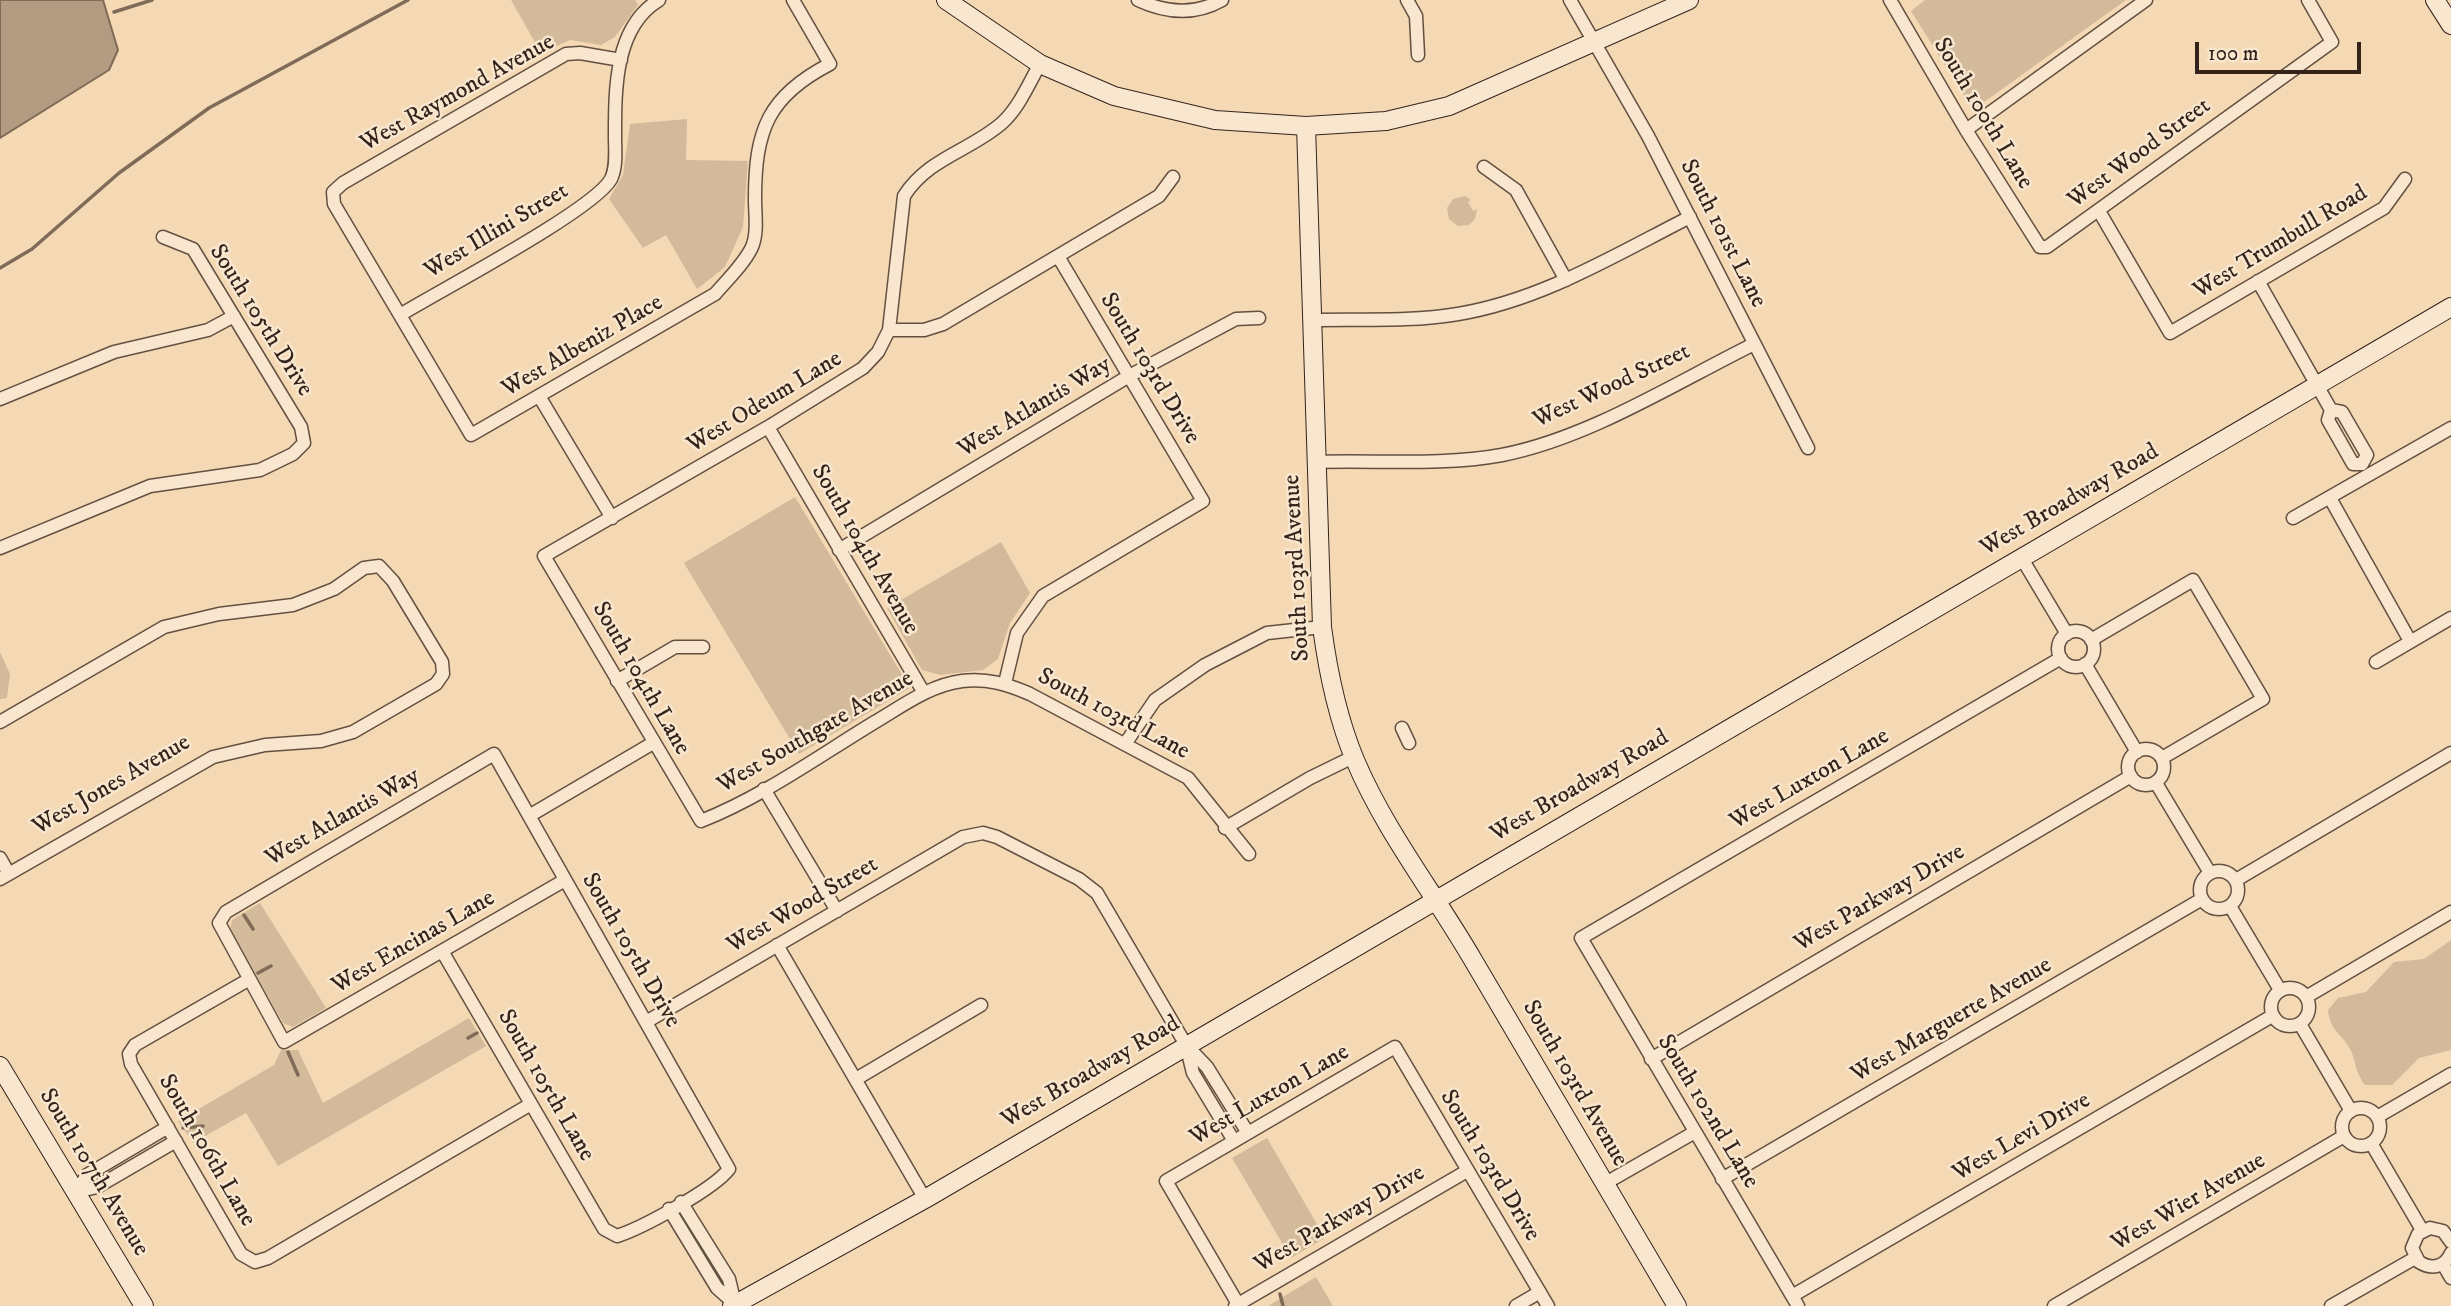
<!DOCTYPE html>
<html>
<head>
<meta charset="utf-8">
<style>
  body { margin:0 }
  #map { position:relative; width:2451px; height:1306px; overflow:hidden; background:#f4d9b4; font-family:"IM FELL DW Pica",serif }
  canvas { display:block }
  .scale { position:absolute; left:2195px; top:42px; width:166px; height:32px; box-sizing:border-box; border:4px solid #33231b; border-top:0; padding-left:9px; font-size:21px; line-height:24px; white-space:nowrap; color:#33231b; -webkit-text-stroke:5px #f8e6ce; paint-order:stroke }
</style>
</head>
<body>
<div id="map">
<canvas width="2451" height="1306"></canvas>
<div class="scale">100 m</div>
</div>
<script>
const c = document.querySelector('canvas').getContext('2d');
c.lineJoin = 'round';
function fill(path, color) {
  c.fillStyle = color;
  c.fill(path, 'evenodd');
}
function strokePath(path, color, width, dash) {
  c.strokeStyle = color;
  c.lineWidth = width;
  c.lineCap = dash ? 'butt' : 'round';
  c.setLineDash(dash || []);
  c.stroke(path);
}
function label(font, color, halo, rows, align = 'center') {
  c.font = font + ' "IM FELL DW Pica",serif';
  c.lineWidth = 5;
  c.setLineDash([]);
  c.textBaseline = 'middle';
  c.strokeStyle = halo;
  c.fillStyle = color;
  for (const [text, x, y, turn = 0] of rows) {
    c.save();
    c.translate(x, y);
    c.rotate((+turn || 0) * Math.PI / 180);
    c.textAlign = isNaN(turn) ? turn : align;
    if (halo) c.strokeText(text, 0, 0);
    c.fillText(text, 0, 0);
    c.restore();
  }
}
const green = new Path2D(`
  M511 0H635L638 5 615 37 601 45 570 40 541 53Z
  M1925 0H2126L1973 110 1911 11Z
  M687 119 686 160 748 161 743 227 725 267 697 289 666 235 643 248 609 199 623 175 630 124Z
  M1465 196 1471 200 1468 202 1473 211 1477 209 1475 219 1469 225 1458 226 1449 219 1447 208 1453 199Z
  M795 497 910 688 799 754 684 563Z
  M1001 542 1030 593 1010 623 998 659 983 670 940 675 922 670 887 608Z
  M0 652 10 674 7 698 0 699Z
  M260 903 326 1008 293 1027 283 1023 230 930 232 920Z
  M2451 940V1050L2419 1058 2392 1085H2365C2353 1068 2357 1062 2350 1049 2340 1031 2331 1033 2328 1010L2338 998 2366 992 2394 962 2424 959Z
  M469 1018 486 1046 278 1166 246 1113 193 1143 178 1121 274 1065 281 1050H298L323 1103Z
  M1267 1138 1325 1238 1291 1258 1232 1158Z
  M1316 1277 1333 1306H1268Z`);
const water = new Path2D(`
  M0 0H103L118 50 109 70 0 138Z`);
const stream = new Path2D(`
  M114 12 152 0
  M0 268 32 249 119 173 209 108 408 0
  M244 915 253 929
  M258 973 271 966
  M468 1038 477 1033
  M288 1052 298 1075
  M183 1128 203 1126
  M1280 1294 1283 1306`);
const street = new Path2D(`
  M1138 0C1166 13 1194 16 1222 0
  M1407 0 1416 16 1418 55
  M1570 0 1648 136 1808 448
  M1890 0 1966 130 2040 247H2047L2332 42 2308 0
  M621 60 580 53 566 54 343 183 333 192 334 204 471 435 715 294C727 280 744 264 752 247 758 233 755 214 755 199 755 130 768 96 830 64L793 0
  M1040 64C1029 83 1019 108 1002 123 970 151 928 158 904 196L889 330 878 352 863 368 768 427 544 556 701 821C762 797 819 756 875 722 902 706 930 685 962 681 987 678 1007 684 1030 694L1188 778 1249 854
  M1966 130 2146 0
  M1484 167 1516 190 1566 280
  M2099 211 2170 333 2384 208 2405 179
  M2258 281 2331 410 2328 420 2353 464H2362L2367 455 2342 412 2331 410
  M400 315C439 291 594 210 611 179 617 167 615 150 615 137 615 91 614 27 659 0
  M1313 320C1361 319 1411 322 1458 314 1542 300 1615 255 1690 217
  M889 330H924L943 324 1159 196 1173 177
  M539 396 612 518
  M0 399 114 352 208 330 234 316
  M768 427 924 693
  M1316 462C1377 460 1442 466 1502 455 1589 438 1675 383 1754 344
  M2330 498 2410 641
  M2293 518 2451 428
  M0 548 150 486 260 470 293 454 304 443 301 427 193 249 163 237
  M839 550 1129 376 1236 319 1259 318
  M2021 557 2067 634
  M2058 649a18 18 0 1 1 36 0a18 18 0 1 1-36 0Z
  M2091 640 2193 580 2263 699 2162 758
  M2376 662 2451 618
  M2085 664 2137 752
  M617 681 675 647H703
  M1005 683 1017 633 1043 596 1203 501 1059 258
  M0 722 164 627 219 614 293 605 334 589 364 568 379 566 393 581 442 662 443 674 436 684 353 732 321 741 265 745 213 757 0 879
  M1402 728 1409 743
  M1125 744 1155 700 1205 665 1267 633 1322 627
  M2128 767a18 18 0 1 1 36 0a18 18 0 1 1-36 0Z
  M2156 783 2210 873
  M764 789 837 911
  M529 816 653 743
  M1225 828 1310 778 1353 757
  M0 858 9 874
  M2200 890a19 19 0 1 1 38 0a19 19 0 1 1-38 0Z
  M2236 880 2451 753
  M2230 906 2280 990
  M777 945 925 1199
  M442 951 604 1229 617 1236C642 1228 714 1189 729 1169L494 754 226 912 219 923 284 1042 565 880
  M248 980 135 1045 129 1054 131 1064 241 1254 255 1262 268 1258 531 1104
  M2271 1007a19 19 0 1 1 38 0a19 19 0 1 1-38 0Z
  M2306 997 2451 912
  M646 1022 963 837 983 833 997 837 1079 879 1097 893 1186 1045 1207 1067 1248 1133
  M2300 1024 2351 1111
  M1186 1045 1193 1073 1234 1141
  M1651 1059 2131 776
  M856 1079 981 1005
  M2342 1127a19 19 0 1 1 38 0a19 19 0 1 1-38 0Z
  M2377 1117 2451 1074
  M2371 1143 2422 1230
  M1722 1179 2202 899
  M1604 1184 1695 1132
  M76 1192 87 1175 168 1127
  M76 1192 97 1187 176 1141
  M681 1202 729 1279 735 1304
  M669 1209 717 1288 735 1304
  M2451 1242 2443 1231 2430 1228 2418 1234 2412 1248 2419 1262C2432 1270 2445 1267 2451 1253
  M2443 1264 2451 1278
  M1792 1296 2272 1016
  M1238 1304 1166 1181 1395 1047 1548 1306
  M1235 1306 1467 1171
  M1516 1306 1540 1292
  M1798 1306 1581 938 2061 658
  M2054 1306 2344 1136
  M2331 1306 2415 1258`);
const secondary = new Path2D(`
  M946 0 1040 64 1114 96 1215 120 1306 126 1386 121 1449 106 1689 0
  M2435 0 2451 25
  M1306 126 1322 627C1328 672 1337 717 1355 760 1385 831 1434 893 1473 960 1541 1075 1609 1191 1677 1306
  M0 1066 144 1306
  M732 1306 925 1199 2451 307`);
const streetNames = [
  ["West Raymond Avenue",458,94,-29],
  ["South 100th Lane",1982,114,59],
  ["West Wood Street",2140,154,-36],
  ["West Illini Street",497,232,-31],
  ["South 101st Lane",1722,234,63],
  ["West Trumbull Road",2281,243,-31],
  ["South 105th Drive",260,321,58],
  ["West Albeniz Place",583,347,-30],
  ["South 103rd Drive",1149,369,59],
  ["West Wood Street",1612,387,-25],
  ["West Odeum Lane",765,403,-31],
  ["West Atlantis Way",1035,408,-31],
  ["West Broadway Road",2070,501,-30],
  ["South 104th Avenue",864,550,60],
  ["South 103rd Avenue",1298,568,-93],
  ["South 104th Lane",640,679,60],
  ["South 103rd Lane",1113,715,28],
  ["West Southgate Avenue",816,733,-30],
  ["West Luxton Lane",1810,780,-30],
  ["West Jones Avenue",112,786,-30],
  ["West Broadway Road",1580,787,-30],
  ["West Atlantis Way",343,818,-30],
  ["West Parkway Drive",1880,899,-30],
  ["West Wood Street",803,906,-30],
  ["West Encinas Lane",414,943,-30],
  ["South 105th Drive",630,951,60],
  ["West Marguerte Avenue",1952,1021,-30],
  ["West Broadway Road",1091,1073,-30],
  ["South 103rd Avenue",1574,1084,60],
  ["South 105th Lane",545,1086,60],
  ["West Luxton Lane",1270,1096,-30],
  ["South 102nd Lane",1707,1112,59],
  ["West Levi Drive",2022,1138,-30],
  ["South 106th Lane",206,1151,60],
  ["South 103rd Drive",1489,1166,59],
  ["South 107th Avenue",93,1173,59],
  ["West Wier Avenue",2189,1203,-30],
  ["West Parkway Drive",1340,1220,-30]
];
fill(green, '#d3ba9a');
fill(water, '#b29b80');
strokePath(water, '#7f6b58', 2);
strokePath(stream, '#7f6b58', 3.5);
strokePath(street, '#635041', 15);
strokePath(secondary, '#33231b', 20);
strokePath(street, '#f8e6ce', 12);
strokePath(secondary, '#f8e6ce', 18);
label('24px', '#33231b', '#f8e6ce', streetNames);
</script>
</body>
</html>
